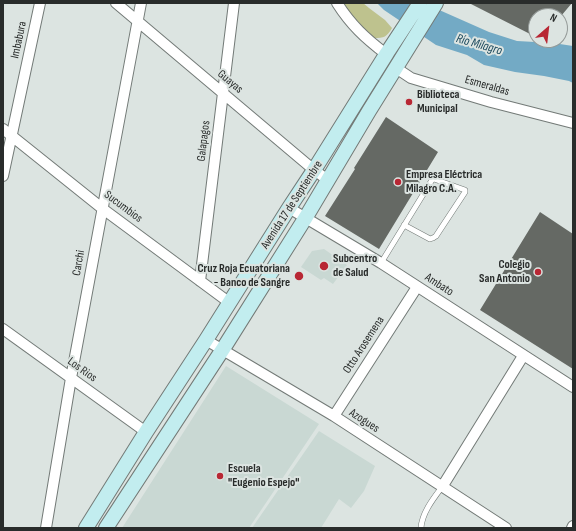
<!DOCTYPE html>
<html>
<head>
<meta charset="utf-8">
<style>
  body { margin:0 }
  #map { position:relative; width:576px; height:531px; overflow:hidden; background:#dce4e1; font-family:"Sofia Sans Condensed",sans-serif }
  canvas { display:block }
  .frame { position:absolute; inset:0; border:4px solid #292c2b; pointer-events:none }
  .north { position:absolute; left:528px; top:8px; width:40px; height:40px; box-sizing:border-box; background:#dce4e1; border:1px solid #949a98; border-radius:50%; rotate:28deg; font-size:11px; font-weight:700; line-height:16px; text-align:center; color:#292c2b }
  .north::after { content:''; display:block; margin:auto; width:14px; height:18px; background:#b82734; clip-path:polygon(50% 0,100% 100%,50% 72%,0 100%) }
</style>
</head>
<body>
<div id="map">
<canvas width="576" height="531"></canvas>
<div class="frame"></div>
<div class="north">N</div>
</div>
<script>
const c = document.querySelector('canvas').getContext('2d');
c.lineJoin = 'round';
function fill(path, color) {
  c.fillStyle = color;
  c.fill(path, 'evenodd');
}
function strokePath(path, color, width, dash) {
  c.strokeStyle = color;
  c.lineWidth = width;
  c.lineCap = dash ? 'butt' : 'round';
  c.setLineDash(dash || []);
  c.stroke(path);
}
function label(font, color, halo, rows, align = 'center') {
  c.font = font + ' "Sofia Sans Condensed",sans-serif';
  c.lineWidth = 4;
  c.setLineDash([]);
  c.textBaseline = 'middle';
  c.strokeStyle = halo;
  c.fillStyle = color;
  for (const [text, x, y, turn = 0] of rows) {
    c.save();
    c.translate(x, y);
    c.rotate((+turn || 0) * Math.PI / 180);
    c.textAlign = isNaN(turn) ? turn : align;
    if (halo) c.strokeText(text, 0, 0);
    c.fillText(text, 0, 0);
    c.restore();
  }
}
const built = new Path2D(`
  M324 249 347 265 333 284 324 278 321 280 301 267 312 251Z
  M226 366 319 424 249 528H122Z
  M319 431 375 466 364 491 351 508 339 499 321 528H252Z`);
const green = new Path2D(`
  M341 3H363L369 8 385 20 392 28C387 37 384 38 374 38L357 23Z`);
const water = new Path2D(`
  M377 3H420L437 9 489 32 517 41 553 43 573 46V83L569 81 544 76 515 72 484 65 467 55 436 45 384 10Z`);
const building = new Path2D(`
  M469 3H572L561 16H536V37Z
  M386 117 438 152 379 249 325 216 355 169 354 168Z
  M540 212 573 234V369L480 310Z`);
const lane = new Path2D(`
  M381 263 432 180 434 179 465 190V192L436 236 433 238 430 239 404 225
  M421 528C422 513 433 499 442 487`);
const street = new Path2D(`
  M116 3 314 170 328 180
  M337 3C351 25 365 38 386 54
  M396 68 411 78 491 102 573 123
  M3 129 103 209 230 303
  M3 176 40 3
  M289 208 381 263 573 387
  M200 281 234 3
  M3 329 146 432
  M206 340 334 416 506 528
  M334 416 417 287
  M442 487 523 356
  M46 528 71 378 141 3
  M572 528 573 526`);
const secondary = new Path2D(`
  M86 528 146 432 206 340 289 208 314 170 387 53 420 3
  M106 528 223 349 306 217 369 111 436 3`);
const markers = [
  [409,102,4,"#b82734"],
  [398,182,4,"#b82734"],
  [324,266,5,"#b82734"],
  [538,272,4,"#b82734"],
  [299,276,5,"#b82734"],
  [220,476,4,"#b82734"]
];
const streetNames = [
  ["Imbabura",19,40,-78],
  ["Guayas",230,82,40],
  ["Esmeraldas",487,86,16],
  ["Galapagos",204,141,-83],
  ["Avenida 17 de Septiembre",292,205,-57],
  ["Sucumbios",123,207,37],
  ["Carchi",79,263,-80],
  ["Ambato",439,285,33],
  ["Otto Arosemena",364,345,-57],
  ["Los Rios",82,370,36],
  ["Azogues",364,421,33]
];
const poiNames = [
  ["Biblioteca",417,95],
  ["Municipal",417,109],
  ["Empresa Eléctrica",406,175],
  ["Milagro C.A.",406,189],
  ["Subcentro",333,259],
  ["de Salud",333,273],
  ["Colegio",530,265,"right"],
  ["San Antonio",530,279,"right"],
  ["Cruz Roja Ecuatoriana",290,269,"right"],
  ["- Banco de Sangre",290,283,"right"],
  ["Escuela",228,469],
  ["\"Eugenio Espejo\"",228,483]
];
const waterNames = [
  ["Río Milagro",479,45,16]
];
fill(built, '#c9d8d3');
fill(green, '#bec28e');
fill(water, '#73aac5');
fill(building, '#656964');
strokePath(lane, '#737a77', 6);
strokePath(street, '#737a77', 12);
strokePath(secondary, '#737a77', 16);
strokePath(lane, '#fff', 5);
strokePath(street, '#fff', 10);
strokePath(secondary, '#c2edef', 14);
for (const [x, y, r, color] of markers) {
  const dot = new Path2D();
  dot.arc(x, y, r, 0, 2 * Math.PI);
  c.fillStyle = color;
  c.fill(dot);
  strokePath(dot, '#dce4e1', 1.5);
}
label('12px', '#292c2b', '#dce4e1', streetNames);
label('bold 12px', '#292c2b', '#dce4e1', poiNames, 'left');
label('italic 13px', '#1a485c', '#dce4e1', waterNames);
</script>
</body>
</html>
